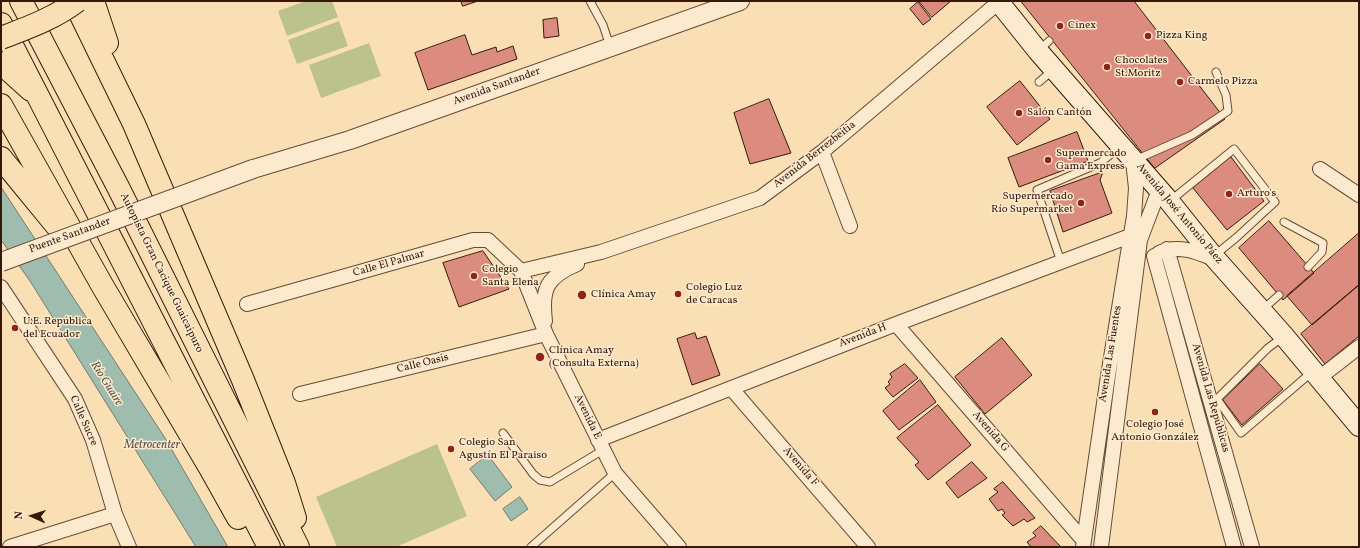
<!DOCTYPE html>
<html>
<head>
<meta charset="utf-8">
<style>
  body { margin:0 }
  #map { position:relative; width:1360px; height:548px; overflow:hidden; background:#fadfb5; font-family:Vollkorn,serif }
  canvas { display:block }
  .frame { position:absolute; inset:0; border:2px solid #36190b; pointer-events:none }
  .north { position:absolute; left:12px; top:496px; width:40px; height:40px; -webkit-text-stroke:3px #fceacf; paint-order:stroke; rotate:273deg; font-size:11px; font-weight:700; line-height:16px; text-align:center; color:#36190b }
  .north::after { content:''; display:block; margin:auto; width:14px; height:18px; background:#36190b; clip-path:polygon(50% 0,100% 100%,50% 72%,0 100%) }
</style>
</head>
<body>
<div id="map">
<canvas width="1360" height="548"></canvas>
<div class="frame"></div>
<div class="north">N</div>
</div>
<script>
const c = document.querySelector('canvas').getContext('2d');
c.lineJoin = 'round';
function fill(path, color) {
  c.fillStyle = color;
  c.fill(path, 'evenodd');
}
function strokePath(path, color, width, dash) {
  c.strokeStyle = color;
  c.lineWidth = width;
  c.lineCap = dash ? 'butt' : 'round';
  c.setLineDash(dash || []);
  c.stroke(path);
}
function label(font, color, halo, rows, align = 'center') {
  c.font = font + ' Vollkorn,serif';
  c.lineWidth = 3;
  c.setLineDash([]);
  c.textBaseline = 'middle';
  c.strokeStyle = halo;
  c.fillStyle = color;
  for (const [text, x, y, turn = 0] of rows) {
    c.save();
    c.translate(x, y);
    c.rotate((+turn || 0) * Math.PI / 180);
    c.textAlign = isNaN(turn) ? turn : align;
    if (halo) c.strokeText(text, 0, 0);
    c.fillText(text, 0, 0);
    c.restore();
  }
}
const green = new Path2D(`
  M306 1H332L338 17 287 36 278 11Z
  M339 21 348 46 297 64 288 40Z
  M369 43 381 76 321 98 309 65Z
  M437 444 467 516 396 547H337L316 497Z`);
const water = new Path2D(`
  M1 187 165 438 228 547H196L30 281 1 240Z
  M488 455 512 487 495 501 470 469Z
  M520 497 528 509 511 521 503 509Z`);
const building = new Path2D(`
  M461 1H478L463 6Z
  M919 1H951L932 17Z
  M1021 1H1134L1225 119 1155 168Z
  M918 2 931 19 923 25 910 9Z
  M557 18 559 36 544 38 543 20Z
  M465 35 472 55 496 47 497 52 513 46 517 59 428 90 415 53Z
  M1020 81 1050 119 1017 145 987 107Z
  M769 99 791 153 750 164 734 113Z
  M1077 132 1088 161 1019 187 1008 158Z
  M1231 157 1264 201 1227 230 1193 188Z
  M1103 172 1100 180 1112 213 1063 232 1050 191Z
  M1269 221 1314 273 1283 300 1239 248Z
  M1359 233V285L1312 325 1287 296Z
  M483 251 509 289 459 307 443 263Z
  M1359 285V336L1325 364 1301 334Z
  M695 333 697 339 706 336 720 375 692 385 677 339Z
  M1002 338 1032 375 985 414 955 377Z
  M905 364 918 378 893 397 885 388 890 384 888 382 892 377 890 374Z
  M1260 364 1283 389 1242 425 1223 400Z
  M920 380 936 402 899 430 883 411Z
  M938 405 971 445 928 480 915 465 919 462 897 438Z
  M972 462 987 478 958 498 946 483Z
  M1003 482 1035 518 1027 522 1024 519 1013 526 1002 515 1005 513 1002 509 998 511 989 499 998 492 994 489Z
  M1041 526 1061 547H1031L1027 542 1036 536 1033 533Z`);
const service = new Path2D(`
  M590 1 603 25 610 46
  M1039 50 1049 41
  M1039 82 1053 70
  M1135 160 1192 135 1228 111 1226 95 1216 72
  M1170 201 1234 149 1275 202 1237 237 1215 255
  M1284 222 1323 243 1322 252 1308 267
  M1061 262 1037 190 1100 163 1121 146
  M1262 310 1279 295
  M1283 337 1268 348 1217 399 1241 433 1312 372
  M503 433 533 474 540 480 550 482 603 450
  M531 547 615 473`);
const minor = new Path2D(`
  M822 152 850 226
  M1320 169 1359 195
  M1167 249 1252 547
  M1159 253C1178 244 1197 252 1214 259
  M1154 256 1234 547
  M521 271 601 252 760 198 822 152 999 2
  M1 287 75 399 93 440 115 514 129 547
  M247 304 473 240H488L521 271 546 334 615 473 679 547
  M545 321C541 288 547 277 577 264
  M896 324 1084 541
  M1319 378 1359 347
  M731 388 868 547
  M300 394 546 334
  M598 440 896 324 1130 236
  M10 547 115 514
  M1083 547 1108 376 1134 216 1136 188 1133 161
  M1101 547 1140 240 1159 190`);
const tertiary = new Path2D(`
  M253 169 350 140 740 1`);
const secondary = new Path2D(`
  M998 1 1038 51 1169 201 1213 256 1284 336 1359 426`);
const motorway = new Path2D(`
  M21 1 118 187 298 547
  M74 1 134 124 243 380 284 483 295 518
  M93 1 107 43
  M1 24 269 547
  M1 63 31 90
  M1 105 102 285 210 468 238 518
  M1 158 56 225`);
const tertiaryBridge = new Path2D(`
  M1 262 253 169`);
const motorwayBridge = new Path2D(`
  M1 38C27 28 55 18 77 1`);
const markers = [
  [1060,26,4,"#8f2418"],
  [1148,36,4,"#8f2418"],
  [1107,67,4,"#8f2418"],
  [1180,82,4,"#8f2418"],
  [1019,113,4,"#8f2418"],
  [1048,160,4,"#8f2418"],
  [1229,194,4,"#8f2418"],
  [1081,203,4,"#8f2418"],
  [474,276,4,"#8f2418"],
  [678,294,4,"#8f2418"],
  [582,295,5,"#8f2418"],
  [15,328,4,"#8f2418"],
  [540,357,5,"#8f2418"],
  [1155,412,4,"#8f2418"],
  [451,449,4,"#8f2418"]
];
const poiNames = [
  ["Cinex",1068,26],
  ["Pizza King",1156,36],
  ["Chocolates",1115,61],
  ["St.Moritz",1115,74],
  ["Carmelo Pizza",1188,82],
  ["Salón Cantón",1027,113],
  ["Supermercado",1056,154],
  ["Gama Express",1056,167],
  ["Arturo's",1237,194],
  ["Supermercado",1073,197,"right"],
  ["Río Supermarket",1073,210,"right"],
  ["Colegio",482,270],
  ["Santa Elena",482,283],
  ["Colegio Luz",686,288],
  ["de Caracas",686,301],
  ["Clínica Amay",591,295],
  ["U.E. República",23,322],
  ["del Ecuador",23,335],
  ["Clínica Amay",549,351],
  ["(Consulta Externa)",549,364],
  ["Colegio José",1155,425,"center"],
  ["Antonio González",1155,438,"center"],
  ["Colegio San",459,443],
  ["Agustín El Paraiso",459,456]
];
const streetNames = [
  ["Avenida Santander",497,87,-20],
  ["Avenida Berrezbeitia",815,155,-38],
  ["Avenida José Antonio Páez",1179,214,50],
  ["Puente Santander",70,236,-20],
  ["Calle El Palmar",389,264,-16],
  ["Autopista Gran Cacique Guaicaipuro",161,273,64],
  ["Avenida H",863,336,-21],
  ["Avenida Las Fuentes",1111,354,-81],
  ["Calle Oasis",423,364,-14],
  ["Avenida Las Repúblicas",1210,398,74],
  ["Avenida E",587,417,64],
  ["Calle Sucre",83,421,66],
  ["Avenida G",990,432,49],
  ["Avenida F",800,467,49]
];
const waterNames = [
  ["Río Guaire",106,384,58],
  ["Metrocenter",152,446]
];
fill(green, '#bcc28e');
fill(water, '#9ebdae');
strokePath(water, '#747b6d', 1);
fill(building, '#dc8c7f');
strokePath(building, '#36190b', 1);
strokePath(service, '#674a36', 9);
strokePath(minor, '#674a36', 16);
strokePath(tertiary, '#674a36', 20);
strokePath(secondary, '#36190b', 22);
strokePath(motorway, '#36190b', 24);
strokePath(service, '#fceacf', 7);
strokePath(minor, '#fceacf', 14);
strokePath(tertiary, '#fceacf', 18);
strokePath(secondary, '#fceacf', 20);
strokePath(motorway, '#fadfb5', 22);
strokePath(tertiaryBridge, '#674a36', 20, []);
strokePath(motorwayBridge, '#36190b', 24, []);
strokePath(tertiaryBridge, '#fceacf', 18);
strokePath(motorwayBridge, '#fadfb5', 22);
for (const [x, y, r, color] of markers) {
  const dot = new Path2D();
  dot.arc(x, y, r, 0, 2 * Math.PI);
  c.fillStyle = color;
  c.fill(dot);
  strokePath(dot, '#fceacf', 1.5);
}
label('11px', '#36190b', '#fceacf', poiNames, 'left');
label('11px', '#36190b', '#fceacf', streetNames);
label('italic 12px', '#5a5244', '#fceacf', waterNames);
</script>
</body>
</html>
